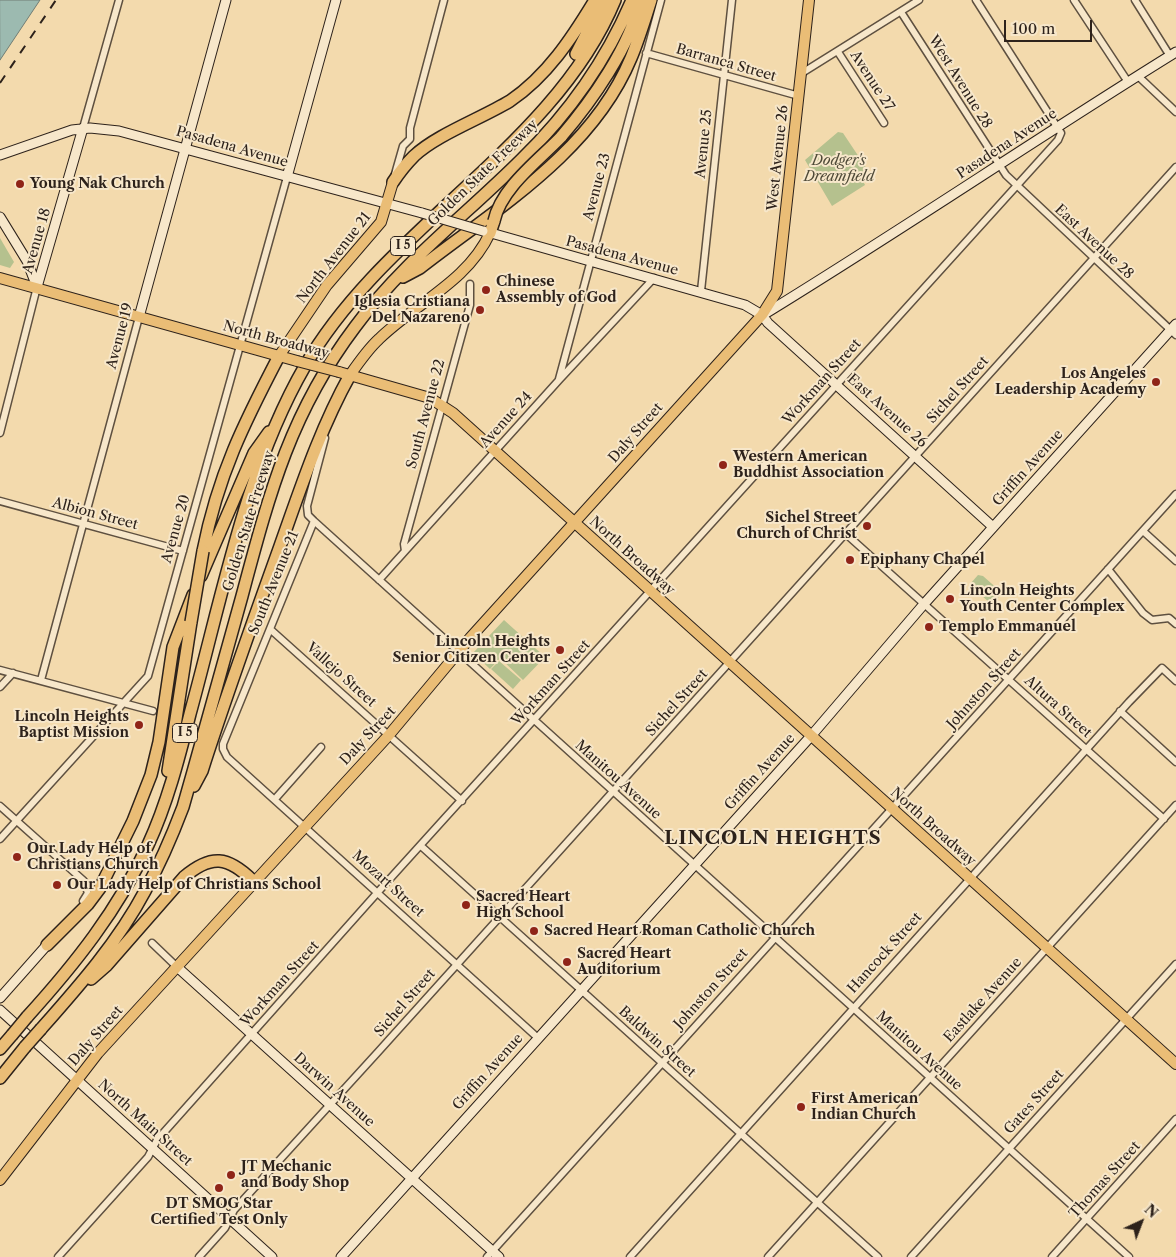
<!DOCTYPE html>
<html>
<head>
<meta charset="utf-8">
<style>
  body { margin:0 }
  #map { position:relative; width:1176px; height:1257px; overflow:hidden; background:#f3daad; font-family:"Libre Caslon Text",serif }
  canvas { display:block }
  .north { position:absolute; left:1116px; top:1197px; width:50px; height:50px; -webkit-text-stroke:4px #f7e7ca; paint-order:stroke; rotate:43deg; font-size:14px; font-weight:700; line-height:20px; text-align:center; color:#2d221b }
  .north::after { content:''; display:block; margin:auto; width:18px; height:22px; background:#2d221b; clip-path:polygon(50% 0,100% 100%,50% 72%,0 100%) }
  .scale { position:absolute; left:1004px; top:20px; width:88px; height:22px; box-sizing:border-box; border:2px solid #2d221b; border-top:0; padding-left:6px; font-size:15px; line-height:18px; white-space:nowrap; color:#2d221b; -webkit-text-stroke:4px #f7e7ca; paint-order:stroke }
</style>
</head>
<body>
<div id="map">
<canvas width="1176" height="1257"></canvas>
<div class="north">N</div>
<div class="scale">100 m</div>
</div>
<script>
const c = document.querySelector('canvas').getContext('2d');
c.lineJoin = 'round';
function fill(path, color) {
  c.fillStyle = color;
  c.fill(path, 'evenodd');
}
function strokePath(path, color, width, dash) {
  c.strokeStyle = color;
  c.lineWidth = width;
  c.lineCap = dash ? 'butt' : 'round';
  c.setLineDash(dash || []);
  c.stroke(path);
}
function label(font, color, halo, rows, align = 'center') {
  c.font = font + ' "Libre Caslon Text",serif';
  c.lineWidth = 4;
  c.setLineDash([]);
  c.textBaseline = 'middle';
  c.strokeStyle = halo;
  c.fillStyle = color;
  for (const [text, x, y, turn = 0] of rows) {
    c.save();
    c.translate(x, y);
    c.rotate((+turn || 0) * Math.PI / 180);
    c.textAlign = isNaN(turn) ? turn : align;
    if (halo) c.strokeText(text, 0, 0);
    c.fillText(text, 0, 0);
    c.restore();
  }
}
const green = new Path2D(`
  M838 132 843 133 871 175 863 181 865 185 832 206 805 160Z
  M0 238 14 262 10 268 0 265Z
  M978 575 983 576 1000 591V595L995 602 990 603 973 588 971 583Z
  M504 620 545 657 523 680 500 658 490 669 473 653Z
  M499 661 521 680 513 689 491 669Z`);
const water = new Path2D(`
  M0 0H40L0 60Z`);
const street = new Path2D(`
  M1074 0 1128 82
  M1135 0 1170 56
  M901 12 1006 175 1176 335
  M838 52 884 123
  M646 53 799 96
  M802 73 919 0
  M1138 76 1176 112
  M83 128 119 0
  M395 174 403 146 410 139V128L444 0
  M701 291 732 0
  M559 379 661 0
  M0 433 37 287
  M325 438 307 506 308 515 314 521 1129 1257
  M0 501 183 551
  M314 521 223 744V749L227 757 538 1038
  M1143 531 1176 561
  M846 534 1164 819
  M405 551 404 544 470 305V284
  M1108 569 1143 613 1152 620 1169 618 1176 624
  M379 580 559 380 654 278
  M270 629 462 801
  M0 670 153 711
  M41 680 139 317
  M0 687 13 673
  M1120 711 1176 762
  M275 799 321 747
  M0 806 84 881 88 893 83 901
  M0 839 148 676 287 177
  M421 846 878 1257
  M152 943 176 966
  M58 1257 148 1157 157 1140 378 892 1058 140 1061 133 976 0
  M199 1257 225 1228 234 1210 378 1052 1176 167
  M487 1257 1176 494
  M630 1257 1129 702 1162 668 1176 681
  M768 1257 1176 805
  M911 1257 1176 964
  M1052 1257 1176 1119`);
const secondary = new Path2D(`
  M0 155 72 130 90 128 119 131 422 213
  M287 177 336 0
  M0 217 27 261 37 287
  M484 231 745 305 762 315 768 323 993 527
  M37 287 83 128
  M763 315C902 230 1037 138 1176 52
  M139 317 226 0
  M176 966 499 1257
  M0 998 47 945
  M0 1010 272 1257
  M341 1257 811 736 924 604 1176 324`);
const primary = new Path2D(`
  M0 278 297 361
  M279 356 327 285 381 222 393 182
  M339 372 430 398 453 413 1176 1064
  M350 375C359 362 368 349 379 339 416 303 468 281 490 233
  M0 1180 98 1053 389 735 470 638 762 315 777 291 809 0`);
const highway = new Path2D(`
  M576 54 604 0
  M561 137C591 102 631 46 640 0
  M393 182C399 173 406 164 414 156 436 135 482 118 510 101 547 76 572 38 595 0
  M490 233 494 221
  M403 277 420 268C497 208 592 152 631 58 639 39 645 19 651 0
  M203 551C218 475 244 423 279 356
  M201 576 254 453 269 432
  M168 771 191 622
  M194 786 202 771C226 696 253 621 280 546 301 487 320 429 350 375
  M47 945 88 904 100 888 133 821 151 775 159 742 173 647 193 595
  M91 979 107 965 184 877C211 854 228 856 253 881
  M27 1017C75 964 118 910 148 845 167 804 179 758 190 714 222 598 245 470 305 366 384 228 555 146 615 0
  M41 1029C79 986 118 942 145 891 160 864 172 836 183 807 203 737 222 667 242 596 269 495 290 413 355 327 402 263 466 215 522 159 569 113 606 61 632 0
  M0 1049 12 1035
  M0 1078 25 1047`);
const rail = new Path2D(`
  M0 83 56 0`);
const secondaryBridge = new Path2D(`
  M422 213 483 231`);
const primaryBridge = new Path2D(`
  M297 361 339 372`);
const highwayBridge = new Path2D(`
  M494 221C501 188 539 160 561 137
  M191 622 203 551
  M12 1035 27 1017
  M25 1047 41 1029`);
const markers = [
  [20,184,5,"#8f2418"],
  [486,290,5,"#8f2418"],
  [480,310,5,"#8f2418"],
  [1156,382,5,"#8f2418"],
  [723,465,5,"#8f2418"],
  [867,526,5,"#8f2418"],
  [850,560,5,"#8f2418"],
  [950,599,5,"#8f2418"],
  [929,627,5,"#8f2418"],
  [560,650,5,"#8f2418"],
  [139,725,5,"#8f2418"],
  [17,857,5,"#8f2418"],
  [57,885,5,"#8f2418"],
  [466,905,5,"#8f2418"],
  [534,931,5,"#8f2418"],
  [567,962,5,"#8f2418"],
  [801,1107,5,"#8f2418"],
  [231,1175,5,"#8f2418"],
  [219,1188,5,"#8f2418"]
];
const shields = [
  [403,246,25],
  [185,733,25]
];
const shieldNames = [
  ["I 5",403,246],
  ["I 5",185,733]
];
const streetNames = [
  ["Barranca Street",726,63,16],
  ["Avenue 27",872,81,57],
  ["West Avenue 28",960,82,58],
  ["Avenue 25",704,144,-84],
  ["Pasadena Avenue",1007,144,-33],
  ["Pasadena Avenue",232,147,16],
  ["West Avenue 26",778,158,-84],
  ["Golden State Freeway",483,173,-44],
  ["Avenue 23",597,187,-75],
  ["Avenue 18",37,241,-74],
  ["East Avenue 28",1094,242,43],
  ["Pasadena Avenue",622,256,15],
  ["North Avenue 21",334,258,-52],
  ["Avenue 19",120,336,-75],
  ["North Broadway",276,340,15],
  ["Workman Street",822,382,-48],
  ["Sichel Street",958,390,-48],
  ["East Avenue 26",887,411,42],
  ["South Avenue 22",426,414,-75],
  ["Avenue 24",506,420,-48],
  ["Daly Street",636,433,-49],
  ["Griffin Avenue",1028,468,-48],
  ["Albion Street",95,514,15],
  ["Golden State Freeway",249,521,-73],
  ["Avenue 20",176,529,-74],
  ["North Broadway",632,556,42],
  ["South Avenue 21",274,583,-68],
  ["Vallejo Street",341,675,42],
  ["Workman Street",551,683,-48],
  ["Johnston Street",984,689,-48],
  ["Sichel Street",677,703,-48],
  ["Altura Street",1058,707,42],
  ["Daly Street",368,736,-47],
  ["Griffin Avenue",760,772,-48],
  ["Manitou Avenue",618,780,42],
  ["North Broadway",933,827,42],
  ["Mozart Street",388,884,42],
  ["Hancock Street",885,953,-48],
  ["Workman Street",280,984,-48],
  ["Johnston Street",711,989,-48],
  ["Eastlake Avenue",983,1000,-48],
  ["Sichel Street",405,1003,-49],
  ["Daly Street",96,1036,-49],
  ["Baldwin Street",657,1042,42],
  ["Manitou Avenue",919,1051,42],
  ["Griffin Avenue",488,1072,-48],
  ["Darwin Avenue",334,1090,42],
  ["Gates Street",1034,1102,-48],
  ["North Main Street",145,1123,42],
  ["Thomas Street",1105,1180,-48]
];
const parkNames = [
  ["Dodger's",839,161],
  ["Dreamfield",839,177]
];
const poiNames = [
  ["Young Nak Church",30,184],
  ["Chinese",496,282],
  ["Assembly of God",496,298],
  ["Iglesia Cristiana",470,302,"right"],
  ["Del Nazareno",470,318,"right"],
  ["Los Angeles",1146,374,"right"],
  ["Leadership Academy",1146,390,"right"],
  ["Western American",733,457],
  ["Buddhist Association",733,473],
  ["Sichel Street",857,518,"right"],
  ["Church of Christ",857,534,"right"],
  ["Epiphany Chapel",860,560],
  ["Lincoln Heights",960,591],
  ["Youth Center Complex",960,607],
  ["Templo Emmanuel",939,627],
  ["Lincoln Heights",550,642,"right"],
  ["Senior Citizen Center",550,658,"right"],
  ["Lincoln Heights",129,717,"right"],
  ["Baptist Mission",129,733,"right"],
  ["Our Lady Help of",27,849],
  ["Christians Church",27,865],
  ["Our Lady Help of Christians School",67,885],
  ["Sacred Heart",476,897],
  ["High School",476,913],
  ["Sacred Heart Roman Catholic Church",544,931],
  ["Sacred Heart",577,954],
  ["Auditorium",577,970],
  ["First American",811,1099],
  ["Indian Church",811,1115],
  ["JT Mechanic",241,1167],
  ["and Body Shop",241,1183],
  ["DT SMOG Star",219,1204,"center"],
  ["Certified Test Only",219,1220,"center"]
];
const districtNames = [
  ["LINCOLN HEIGHTS",773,839]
];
fill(green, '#b5c18e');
fill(water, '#9cbab0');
strokePath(water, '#707d74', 1);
strokePath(street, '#5e5040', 9);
strokePath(secondary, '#2d221b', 11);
strokePath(primary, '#2d221b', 12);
strokePath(highway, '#2d221b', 14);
strokePath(street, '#f7e7ca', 6);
strokePath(secondary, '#f7e7ca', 9);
strokePath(primary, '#eabd76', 10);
strokePath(highway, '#eabd76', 11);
strokePath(rail, '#2d221b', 2, [9, 9]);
strokePath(secondaryBridge, '#2d221b', 11, []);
strokePath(primaryBridge, '#2d221b', 12, []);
strokePath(highwayBridge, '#2d221b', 14, []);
strokePath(secondaryBridge, '#f7e7ca', 9);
strokePath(primaryBridge, '#eabd76', 10);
strokePath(highwayBridge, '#eabd76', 11);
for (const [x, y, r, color] of markers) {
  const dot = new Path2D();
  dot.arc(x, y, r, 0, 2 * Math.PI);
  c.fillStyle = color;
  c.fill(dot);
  strokePath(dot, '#f7e7ca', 2);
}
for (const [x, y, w] of shields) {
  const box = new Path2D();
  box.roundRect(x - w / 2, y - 9.5, w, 19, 4);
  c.fillStyle = '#f7e7ca';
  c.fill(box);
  strokePath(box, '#2d221b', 1);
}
label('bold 12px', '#2d221b', null, shieldNames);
label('14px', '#2d221b', '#f7e7ca', streetNames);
label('italic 14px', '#4f4a38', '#f7e7ca', parkNames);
label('bold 14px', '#2d221b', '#f7e7ca', poiNames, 'left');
c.letterSpacing = '1px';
label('bold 19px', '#2d221b', '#f7e7ca', districtNames);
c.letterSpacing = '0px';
</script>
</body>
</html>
